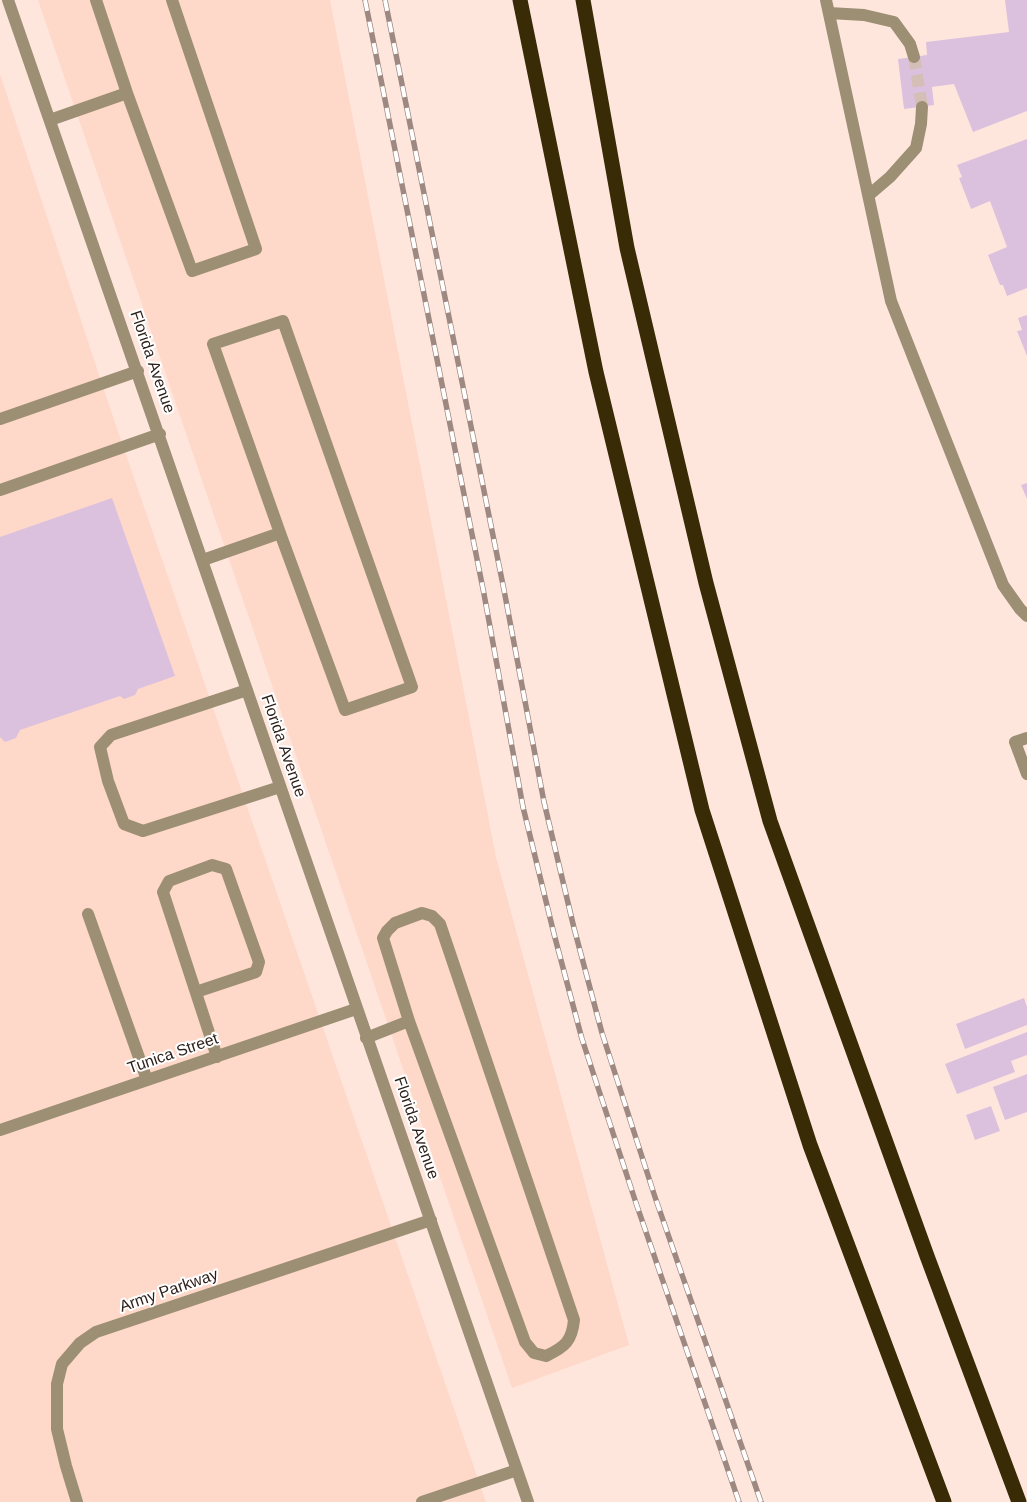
<!DOCTYPE html>
<html>
<head>
<meta charset="utf-8">
<style>
  body { margin:0 }
  canvas { display:block; background:#ffe6dd }
</style>
</head>
<body>
<canvas width="1027" height="1502"></canvas>
<script>
const c = document.querySelector('canvas').getContext('2d');
c.lineJoin = 'round';
function fill(path, color) {
  c.fillStyle = color;
  c.fill(path, 'evenodd');
}
function strokePath(path, color, width, dash) {
  c.strokeStyle = color;
  c.lineWidth = width;
  c.lineCap = dash ? 'butt' : 'round';
  c.setLineDash(dash || []);
  c.stroke(path);
}
function label(font, color, halo, rows, align = 'center') {
  c.font = font + ' Helvetica,sans-serif';
  c.lineWidth = 4;
  c.setLineDash([]);
  c.textBaseline = 'middle';
  c.strokeStyle = halo;
  c.fillStyle = color;
  for (const [text, x, y, turn = 0] of rows) {
    c.save();
    c.translate(x, y);
    c.rotate((+turn || 0) * Math.PI / 180);
    c.textAlign = isNaN(turn) ? turn : align;
    if (halo) c.strokeText(text, 0, 0);
    c.fillText(text, 0, 0);
    c.restore();
  }
}
const built = new Path2D(`
  M38 0H330L496 857 629 1345 512 1388Z
  M0 74 108 402 486 1502H0Z`);
const building = new Path2D(`
  M1005 0H1027V111L973 132 954 84 932 87 934 105 904 109 898 59 927 55 926 42 1009 32Z
  M1027 139V288L1007 296 1003 285H1000L988 255 1007 247 990 201 971 209 959 178 962 177 957 165Z
  M1027 315V356L1017 331 1022 330 1018 318Z
  M1027 483V499L1021 485Z
  M112 498 175 676 138 689 135 695 124 699 120 696 20 730 16 738 5 742 0 737V537Z
  M1024 998 1027 1007V1025L965 1049 956 1024Z
  M1027 1032V1055L1011 1061 1015 1072 957 1094 945 1064Z
  M1027 1074V1112L1005 1120 993 1087Z
  M991 1106 1000 1131 975 1140 966 1115Z`);
const minorTunnel = new Path2D(`
  M914 57 922 107`);
const minor = new Path2D(`
  M8 0C183 500 353 1002 528 1502
  M96 0 127 93 192 271 256 249 172 0
  M826 0 891 301 1003 585 1020 609 1027 616
  M829 13 864 15 894 22 910 44 914 57
  M50 120 127 93
  M869 195 890 177 916 148 921 124 922 107
  M0 419 138 371
  M0 490 160 434
  M203 560 280 533 213 344 283 321 412 687 345 710 280 533
  M247 690 111 735 100 747 108 781 124 824 143 831 280 787
  M1027 738 1015 742 1027 774
  M88 914 147 1080
  M196 992 256 972 259 962 226 869 212 865 169 881 163 892 217 1057
  M366 1038 409 1021 383 938 387 931 395 923 422 913 432 916 440 924 574 1320C572 1341 565 1347 546 1356L534 1353 525 1342 409 1021
  M0 1130 356 1009
  M77 1502 66 1466 57 1429V1384L62 1364 80 1343 96 1332 431 1220
  M422 1502 517 1470`);
const highway = new Path2D(`
  M520 0 596 372 702 810 810 1145 944 1502
  M583 0 627 248 706 583 770 821 927 1256 1019 1502`);
const rail = new Path2D(`
  M365 0 484 594 523 807 554 934 582 1039 636 1203 739 1502
  M385 0 504 590 544 802 574 928 602 1033 655 1197 761 1502`);
const streetNames = [
  ["Florida Avenue",152,362,71],
  ["Florida Avenue",283,746,71],
  ["Tunica Street",173,1054,-19],
  ["Florida Avenue",416,1128,71],
  ["Army Parkway",169,1291,-19]
];
fill(built, '#fed8c9');
fill(building, '#dbc1de');
strokePath(minorTunnel, '#d5beb6', 12, [12, 6]);
strokePath(minor, '#9c8f74', 12);
strokePath(highway, '#3a2b07', 15);
strokePath(rail, '#9d8981', 5.5);
strokePath(rail, '#fff', 4, [11]);
label('16px', '#2c1e18', '#fff', streetNames);
</script>
</body>
</html>
